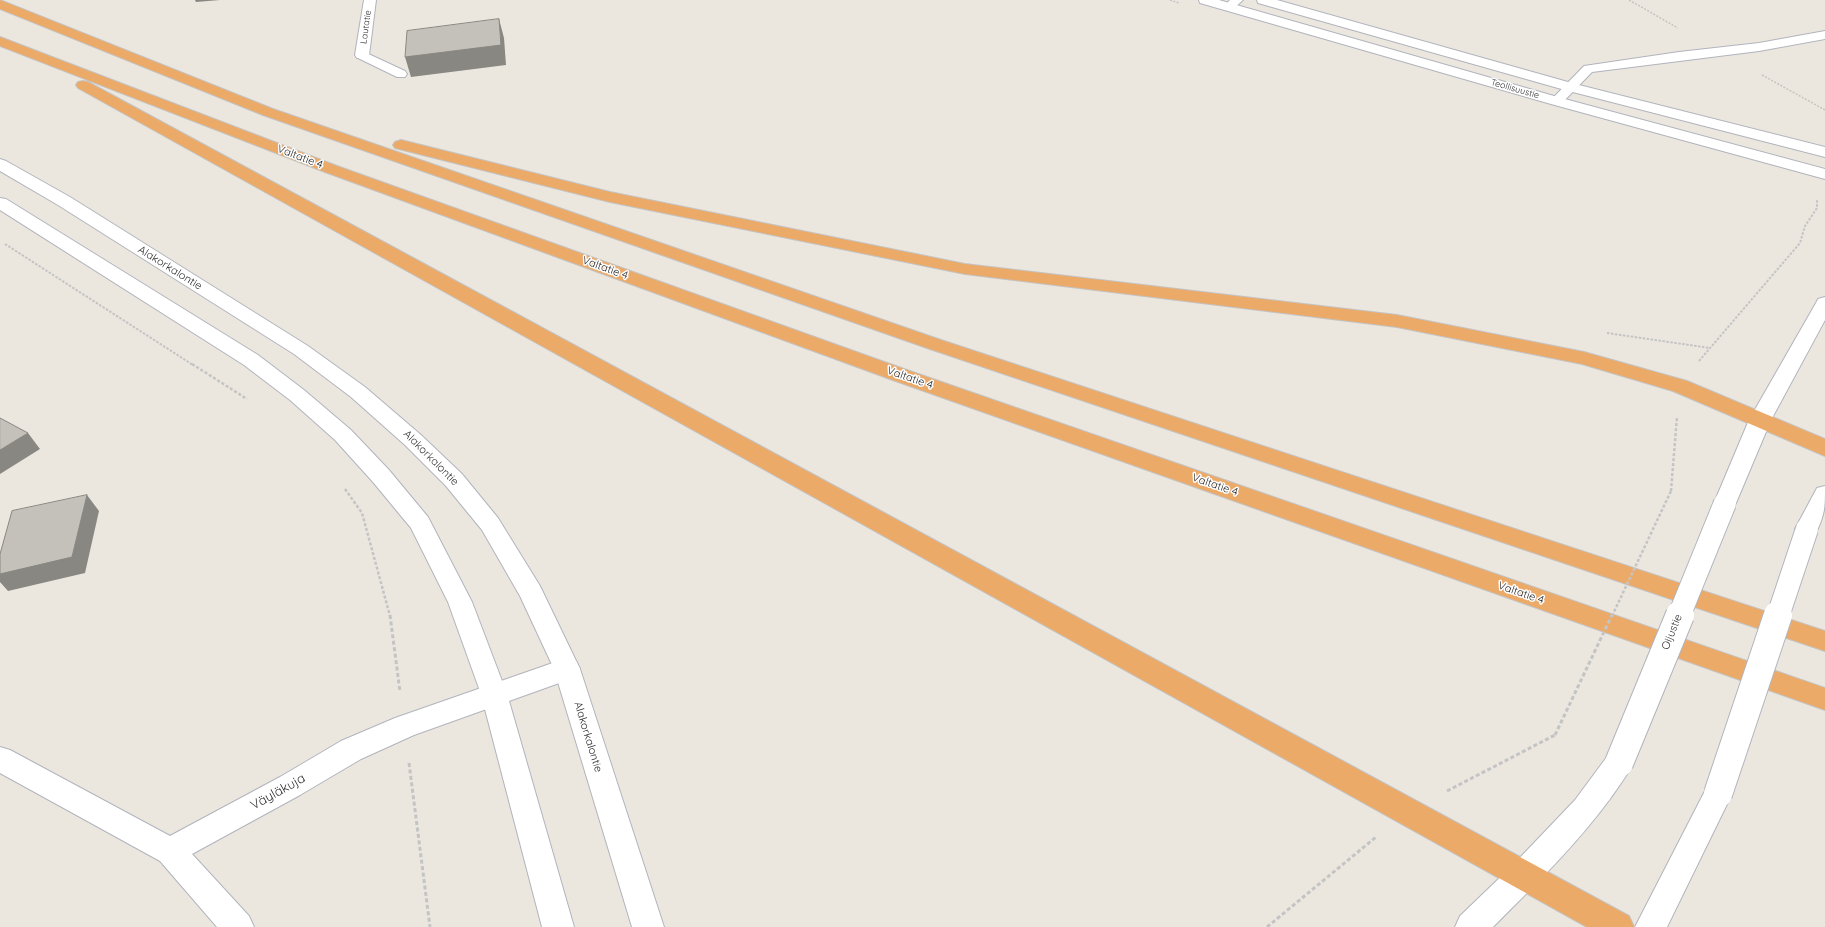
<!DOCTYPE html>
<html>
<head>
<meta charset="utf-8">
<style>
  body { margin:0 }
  canvas { display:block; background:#ebe7df }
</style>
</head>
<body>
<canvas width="1825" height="927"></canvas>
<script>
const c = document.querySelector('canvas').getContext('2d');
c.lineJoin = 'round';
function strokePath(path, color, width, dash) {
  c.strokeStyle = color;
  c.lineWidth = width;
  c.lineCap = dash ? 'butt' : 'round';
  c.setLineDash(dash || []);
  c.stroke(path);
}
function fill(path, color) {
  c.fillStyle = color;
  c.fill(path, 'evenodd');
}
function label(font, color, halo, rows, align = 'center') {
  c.font = font + ' Quicksand,sans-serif';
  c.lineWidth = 3;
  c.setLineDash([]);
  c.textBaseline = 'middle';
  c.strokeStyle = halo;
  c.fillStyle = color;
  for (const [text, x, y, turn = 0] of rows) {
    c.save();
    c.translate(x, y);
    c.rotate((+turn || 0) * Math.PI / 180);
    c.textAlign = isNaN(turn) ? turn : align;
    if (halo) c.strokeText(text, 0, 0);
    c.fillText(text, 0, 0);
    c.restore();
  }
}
const pathFar3 = new Path2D(`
  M1170 0 1179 3
  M1629 0 1678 28
  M1762 75 1825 110`);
const pathFar2 = new Path2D(`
  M5 244 193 365
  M1607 333 1710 348
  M1699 361 1800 243 1805 226 1817 208V200`);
const pathFar1 = new Path2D(`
  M192 364 247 399
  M345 489 362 513 390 616
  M1671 491 1677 417`);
const path = new Path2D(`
  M390 615 400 692
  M409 763 430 927
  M1447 791 1555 735
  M1267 927 1376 837`);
const lane = new Path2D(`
  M1230 0H1243L1233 9H1225L1223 7Z
  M1825 31V39L1759 51 1592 72 1561 104H1551L1550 101 1584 66 1679 52 1759 43Z
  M362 51 405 71 407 74 405 77H397L358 58 356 55 358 52Z`);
const street = new Path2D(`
  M364 0H376L369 55 367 58H357L355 55Z
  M567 658 576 661 580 669 576 677 414 735 361 759 300 795 192 854 249 916 254 927H217L160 861 0 773V747L10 750 170 836 280 777 341 741 395 718Z`);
const secondary = new Path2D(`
  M1199 0H1219L1561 98 1825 169V179L1551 104 1200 3Z
  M1257 0H1277L1575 84 1825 147V157L1565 90 1258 3Z
  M0 159 6 161 70 197 308 346 365 387 421 435 462 474 498 518 540 586 580 669 664 927H632L554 669 520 596 482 530 446 486 405 445 351 397 294 354 58 205 0 171Z
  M0 198 6 199 258 355 304 390 351 430 389 470 428 517 472 602 507 694 574 927H542L481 694 448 602 411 528 373 482 335 440 290 400 244 365 0 210Z
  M1825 297V320L1771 420 1736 503 1733 509 1725 511 1717 509 1714 503 1749 420 1816 303 1818 299Z
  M1825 486C1825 509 1825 514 1815 535L1807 538 1799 535 1795 529 1817 488Z
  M1619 751 1629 754 1633 763C1627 776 1618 787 1610 799 1576 845 1534 886 1493 927H1455L1460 916 1512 866 1575 800 1609 754Z
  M1718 781 1728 785 1732 794 1667 927H1635L1708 785Z`);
const highway = new Path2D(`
  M0 0 273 109 941 340 1825 631V651L927 348 263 115 0 9Z
  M0 37 337 166 904 369 1825 688V710L890 379 325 172 0 46Z
  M83 81 88 82 1629 916 1634 927H1587L78 88 76 85 78 82Z
  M401 140 610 192 965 264 1397 315 1584 352 1687 381 1825 439V456L1673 391 1582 364 1397 327 965 274 610 202 395 148 393 145 395 142Z`);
const pathBridgeFar1 = new Path2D(`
  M1612 616 1671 491`);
const pathBridge = new Path2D(`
  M1555 735 1612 615`);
const secondaryBridgeFar1 = new Path2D(`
  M1679 616 1725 503
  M1778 616 1807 529`);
const secondaryBridge = new Path2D(`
  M1619 763 1680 615
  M1718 794 1778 615`);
const shadedWall = new Path2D(`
  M195 0H220L196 2Z
  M499 19 504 38 506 65 411 77 405 57Z
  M28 433 40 449 0 474V450Z
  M87 495 99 511 85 573 8 591 0 582V574Z`);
const building = new Path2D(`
  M499 19 501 45 405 57 407 31Z
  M0 418 28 433 0 450Z
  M87 495 72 557 0 574V554L12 511Z`);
const farStreetnames = [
  ["Lautatie",366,27,-82],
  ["Teollisuustie",1515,89,16]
];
const streetNames = [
  ["Valtatie 4",300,157,21],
  ["Alakorkalontie",170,268,32],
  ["Valtatie 4",605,268,20],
  ["Valtatie 4",910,378,19],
  ["Alakorkalontie",431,458,45],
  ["Valtatie 4",1215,485,19],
  ["Valtatie 4",1521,593,19],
  ["Oijustie",1672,632,-68],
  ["Alakorkalontie",588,737,73]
];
const nearStreetnames = [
  ["Väyläkuja",278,792,-29]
];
strokePath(lane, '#b2b4bd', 2);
strokePath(street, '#b2b4bd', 2);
strokePath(secondary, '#b2b4bd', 2);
strokePath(highway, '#c4c4c4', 2);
strokePath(pathFar3, '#c4c4c4', 1.5, [2, 1.5]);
strokePath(pathFar2, '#c4c4c4', 2, [2.5, 1.5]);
strokePath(pathFar1, '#c4c4c4', 2.5, [3, 2]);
strokePath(path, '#c4c4c4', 3, [4, 2.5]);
fill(lane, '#fff');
fill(street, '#fff');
fill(secondary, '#fff');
fill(highway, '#ecaa69');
strokePath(secondaryBridgeFar1, '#b2b4bd', 24, []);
strokePath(secondaryBridge, '#b2b4bd', 30, []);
strokePath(pathBridgeFar1, '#c4c4c4', 2.5, [3, 2]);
strokePath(pathBridge, '#c4c4c4', 3, [4, 2.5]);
strokePath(secondaryBridgeFar1, '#fff', 22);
strokePath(secondaryBridge, '#fff', 28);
fill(shadedWall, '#898782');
fill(building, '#c4c1ba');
strokePath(building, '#898782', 1);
label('9px', '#2b2b2b', '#fff', farStreetnames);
label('11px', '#2b2b2b', '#fff', streetNames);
label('13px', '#2b2b2b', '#fff', nearStreetnames);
</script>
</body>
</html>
